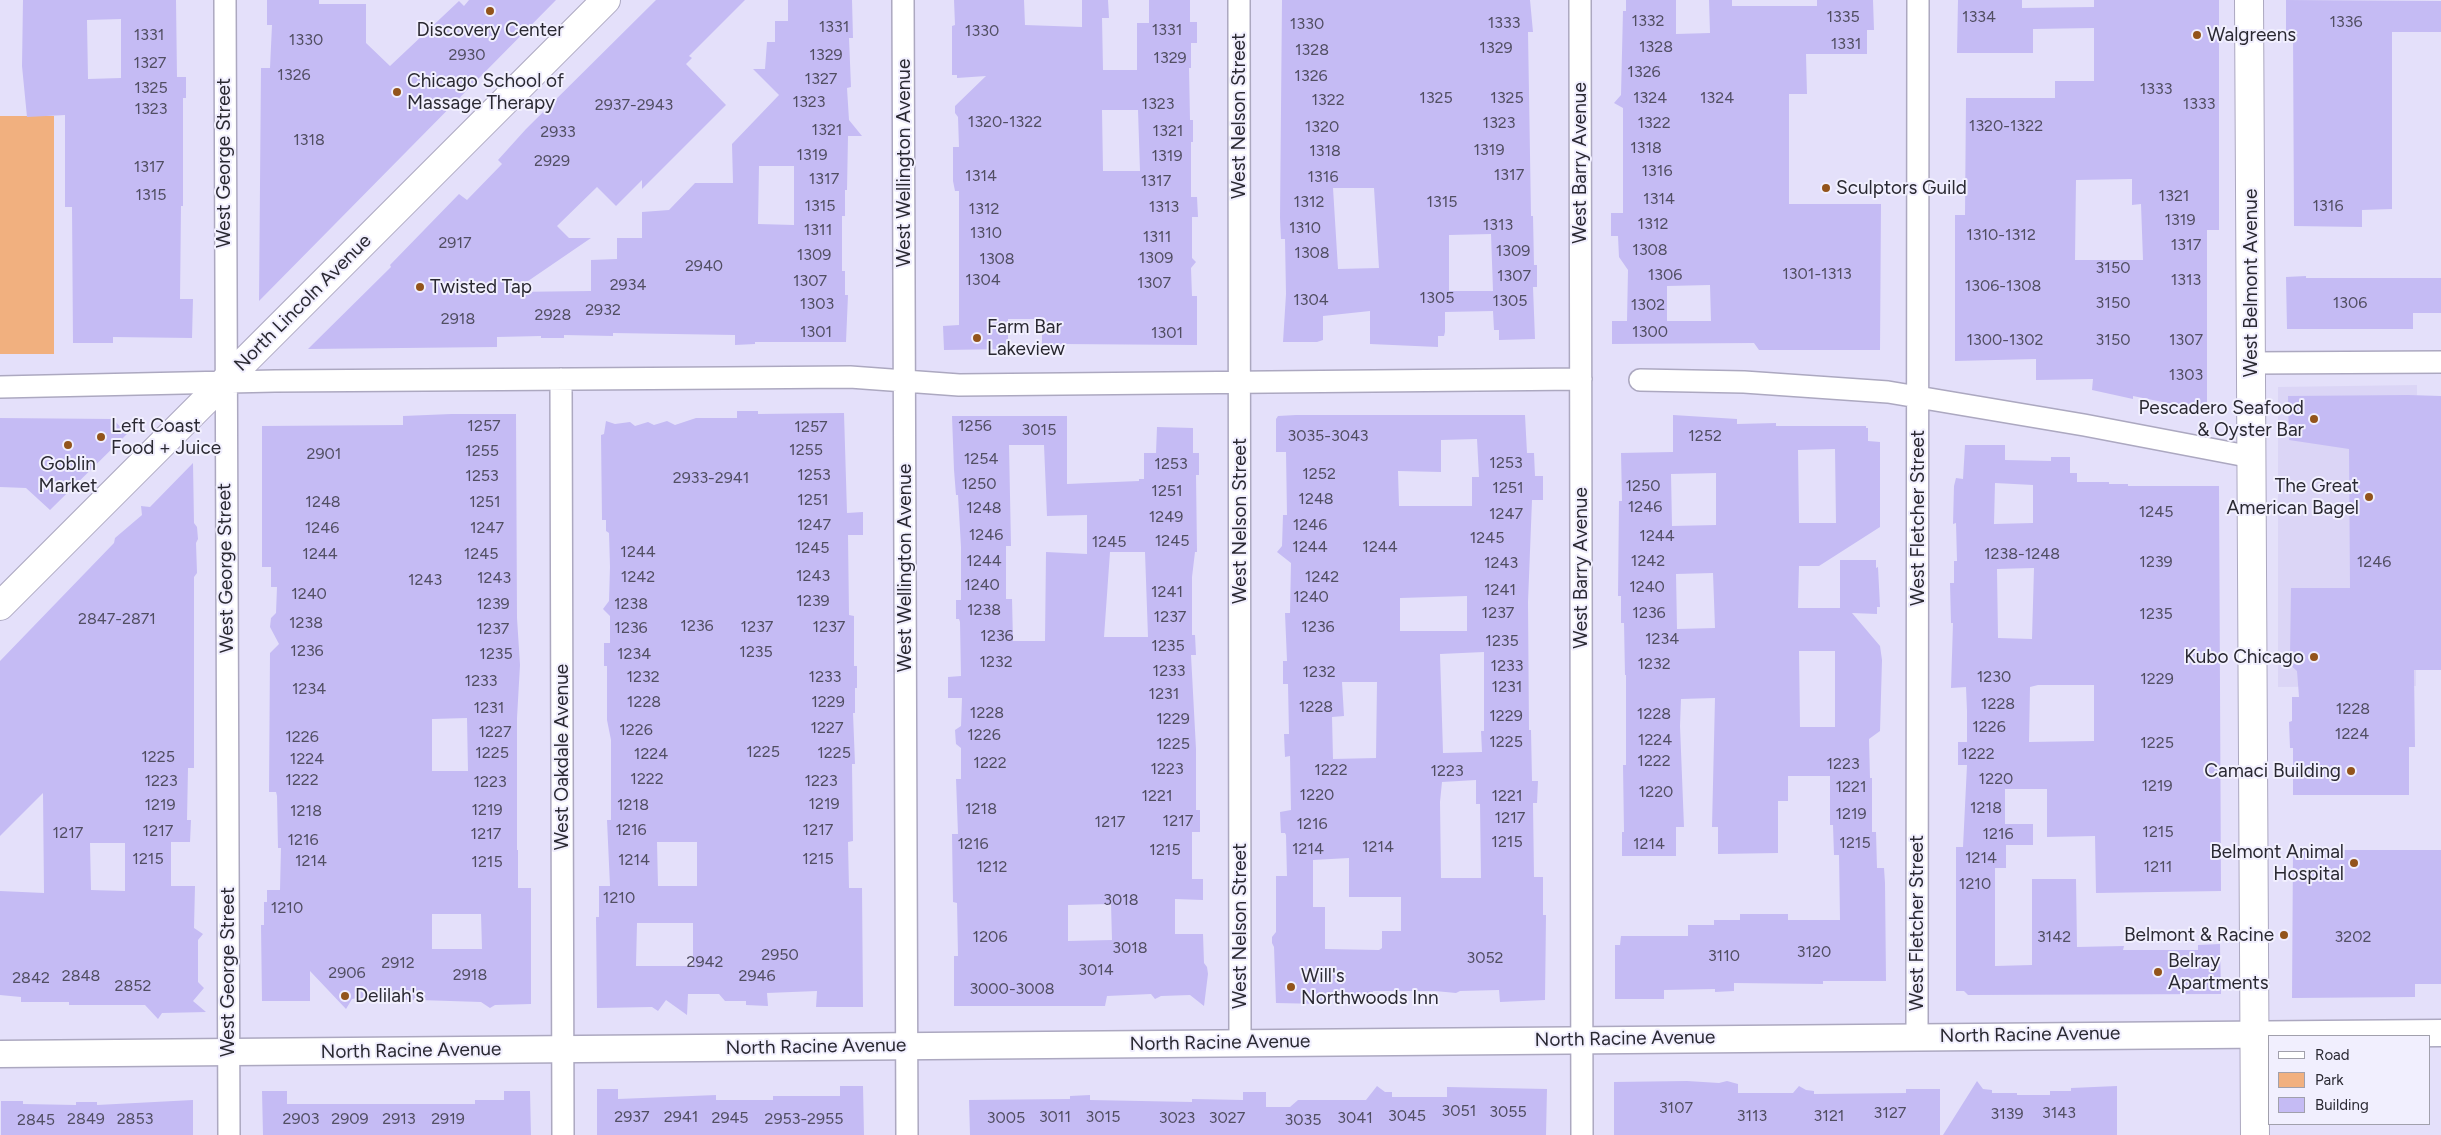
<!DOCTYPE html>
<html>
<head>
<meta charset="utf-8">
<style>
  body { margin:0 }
  #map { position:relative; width:2441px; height:1135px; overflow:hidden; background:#e4e0fa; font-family:Figtree,sans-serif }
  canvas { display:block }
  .legend { position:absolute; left:2268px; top:1035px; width:162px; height:90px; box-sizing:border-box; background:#f1effe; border:1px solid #a1a0ac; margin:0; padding:6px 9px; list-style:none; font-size:15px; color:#2a2932 }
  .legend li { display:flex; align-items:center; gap:10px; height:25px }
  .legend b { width:25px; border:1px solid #a1a0ac }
</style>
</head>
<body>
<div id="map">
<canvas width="2441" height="1135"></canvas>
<ul class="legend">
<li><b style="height:6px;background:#fff"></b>Road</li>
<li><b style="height:14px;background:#f1b07f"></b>Park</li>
<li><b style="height:14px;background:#c5bbf4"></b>Building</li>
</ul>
</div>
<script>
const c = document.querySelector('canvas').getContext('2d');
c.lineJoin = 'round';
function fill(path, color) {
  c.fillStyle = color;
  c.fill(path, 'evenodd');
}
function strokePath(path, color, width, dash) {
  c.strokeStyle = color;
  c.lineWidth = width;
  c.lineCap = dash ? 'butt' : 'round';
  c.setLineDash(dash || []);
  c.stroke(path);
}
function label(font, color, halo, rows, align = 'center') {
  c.font = font + ' Figtree,sans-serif';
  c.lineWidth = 4;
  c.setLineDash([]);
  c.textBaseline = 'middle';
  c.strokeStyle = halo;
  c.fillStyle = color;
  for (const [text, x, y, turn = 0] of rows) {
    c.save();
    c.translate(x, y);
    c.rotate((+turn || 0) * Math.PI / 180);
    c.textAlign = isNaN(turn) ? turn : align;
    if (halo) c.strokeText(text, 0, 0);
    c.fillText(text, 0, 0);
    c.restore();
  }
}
const built = new Path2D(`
  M2417 385 2416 686 2278 687V387Z`);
const green = new Path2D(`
  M0 116H54V354H0Z`);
const building = new Path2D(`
  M23 0H176L177 77H186V98H183V206H181L180 299H193L192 338 113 337V343H73L72 207H65V115L27 117 22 66ZM121 19V78L88 79 87 20Z
  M267 0H319V4H366V43L390 66 459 1 464 6 469 0H556L259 301 261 68H270L272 25H267Z
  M656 0H745L689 56 692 58 686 64 726 105 642 189V180L616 206 597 187 557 226 569 238H591L512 292 591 291V260L617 259V238H642V212L669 210 695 183H733L732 144 779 95 753 69H765L767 42H775V21H788V0H852L853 38H849L851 87 847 88 849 120 862 136H848L847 190H845V216H842V271H845V295H848L846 342H755V344L735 345V335L613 333V336L564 335V338H541V336L497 337V347L308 349 391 267 390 265 459 194 467 200 502 164 498 160 526 129ZM759 166H794V225L758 224Z
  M954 0H1024L1025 25 1082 27V0H1108L1109 18H1102L1103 70H1137V23H1149V0H1190V22H1197V43H1191V68H1189L1190 120H1193V142H1191V197H1197L1198 217H1192V258L1196 262 1191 268 1192 296H1197V345L1062 344 1042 346V319H1008V349L944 350 943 326 959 325V191H955L953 181V147H959L958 117 955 113V106L986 76 957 78V75H952V26L955 25ZM1102 110H1138L1140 171H1103Z
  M1282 0H1530L1533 32H1528L1531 216H1533L1534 265H1537V287H1533L1535 339 1499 340V330H1494L1493 311 1445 312V332L1444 336H1438V347L1370 344V311L1323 316V340L1317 342H1283L1286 294 1285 239H1281L1280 218ZM1333 188H1374L1379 268 1338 269ZM1491 234 1493 291H1449V235Z
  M1626 0H1676V34L1710 33 1709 0H1732V6H1817V0H1873L1874 30H1867V54H1806L1807 94H1789V204H1881L1880 350H1759L1754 343 1612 344V321H1627L1628 270 1619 257 1618 236H1611V213H1623V108L1614 103 1621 95 1623 11H1626ZM1710 285 1711 321H1667V286Z
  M1958 0H2022V8L2094 7V0H2219V230H2207V411L2133 396V399L2092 390 2093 379 2036 380V359L1955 361V215H1965L1966 98H2055V81H2094V28L2033 29V53H1957ZM2132 179V205L2141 204 2143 260H2075L2076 180Z
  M2286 0 2441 1V32H2392V209L2362 210V227L2294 226 2293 32H2286Z
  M2306 276V278H2441V313H2413V329H2287L2286 277Z
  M2408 395 2441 396V670H2414L2415 747H2409V795H2293V748H2290L2289 722 2292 721V697H2299L2297 671 2286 661 2290 657 2291 588H2350L2349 449 2289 440 2288 396Z
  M737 411H758V414L844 413 847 513 863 512V535H848L849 615 854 616V666H857V688H855V713H853L855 764H852L853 841 848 842 849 888H862L863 1007H816L817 991 767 993 768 1006 746 1005V1001H725L719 994H688L687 1015 666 1000 658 1011 652 1007 597 1008 596 917H599V886H610L607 820H611V740L607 720V666H604V643H610V616L603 609 609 601 610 567 609 533 606 531V520H602L601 435 604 434 606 421 615 424 630 422 635 426 648 422 654 425 667 421 675 425 696 418H737ZM657 842H697V886H658ZM637 923H693V966H636Z
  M451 414H516L517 618 520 665 517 718V850H518V888H531V1004L495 1005 490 1008 481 1002 358 998 352 999 346 1009 310 971V1001H262L261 925H264V902H267V890H280L281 848H278L277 796 276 792H269L270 653 279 644 270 627 271 618 276 613 277 587H271V567H262V426L403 425V416ZM467 718 468 771H432V719ZM432 914H481L482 949H432Z
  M1296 415H1525L1527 453H1534L1535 476H1543V500H1532L1528 602 1529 730H1531L1532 781H1538L1537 803H1533L1534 877H1543V915H1546L1545 1000 1500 1002 1499 990 1460 991 1456 993 1435 991H1373V996H1332L1322 1004 1276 1003 1274 947 1272 943V937L1276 932V876H1287L1286 835 1285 833H1281L1280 812 1291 810 1290 756 1285 757 1284 734H1289L1288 684H1283V661H1287L1285 613H1290L1291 563 1277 552 1282 546 1283 515H1287L1286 452H1276V419L1278 416ZM1477 439 1479 477H1472V506H1399L1398 471 1441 472V440ZM1467 596V631H1400V598ZM1484 652V731H1481L1482 752 1443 753 1440 654ZM1342 682H1377L1376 758 1333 759 1332 717 1344 716ZM1476 780V804H1480L1481 878H1441L1440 802 1442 782ZM1349 858V897H1401V931H1382V948L1379 950 1325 949V907H1313V860Z
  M1673 415 1737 419V424L1776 423V426H1866V428H1868V441L1880 442V527L1819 566H1799L1798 608H1840V560H1876V568L1878 567 1880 607H1877V614L1852 613 1880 646 1882 660 1880 731 1869 739 1870 778H1872V832H1876L1877 868H1884L1885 883 1886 981H1823V984L1734 983V991L1715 992V989L1664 990V999H1615V945H1620L1621 936H1688V925H1714V920H1740V914H1788V920H1840L1839 855H1834L1833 825H1830V776H1788V801H1778V853L1718 854V827H1712L1715 698 1681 699 1680 726 1684 827H1676V856H1622V832H1624L1623 765H1626V675H1625L1624 623H1621V596H1618L1619 501H1622L1621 453 1673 452ZM1835 449 1836 523H1799L1798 450ZM1716 473V525L1672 526 1671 474ZM1713 573 1715 628 1677 629 1676 574ZM1799 651H1835V727H1800Z
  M952 416H1067V484L1139 481V479H1144V453H1156L1157 427 1193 428V453H1199V475H1196L1197 552H1195L1192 577V635H1195L1196 655H1191L1196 749V810H1200V832H1192V879H1203V900L1175 899V934H1203L1204 963 1207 967 1208 974 1204 1006 1190 995 1161 996 1155 999 1151 994 1107 996 1105 1006H954V956H958L957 903 953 902 952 834H958L956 779H961V748L956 744 955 730 961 726 962 698H948V677L961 676 960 622 959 619H956V600H961V547L958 495H956L954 470ZM1009 445H1044L1047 516 1087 515V554L1046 552 1045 641H1013L1012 599H1006V546H1011ZM1110 552H1145L1148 637H1104ZM1111 904 1112 940 1068 941V905Z
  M0 418 113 419 127 434 50 510 26 488 0 487Z
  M1965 445H2005V460L2051 461V457H2070V473H2077V482H2109V484H2128V486H2219L2221 891 2096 893 2095 836 2047 837V789H2005V824H2033V845H2006V868H1995V966L2032 965V879H2076L2077 947 2124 946 2123 950H2198V945L2220 944 2221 994 1968 995 1964 991H1956V847H1963L1967 765H1958V742H1967V711L1966 687 1951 688 1953 623H1951L1950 583H1954V561H1957L1956 523 1953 524 1954 486 1956 478 1963 479ZM1995 483 2033 485V523L1994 524ZM2034 568 2032 639 1998 638 1997 569ZM2038 685H2094V741L2029 742 2030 687Z
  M193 463 194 523 197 527 198 539 196 543 197 573 194 577V768H188L187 820H191L190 842H171V886H195L194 928 203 934 198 940V982L204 988 193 1001 206 1012 162 1013 158 1019 145 1005H69V1002H21V997L0 995V891L44 893 43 793 0 836V661L114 543 115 538 142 515 141 506 150 507ZM90 843H125V891L91 890Z
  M2293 850H2441V984H2415V997L2292 998Z
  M1687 1081 1719 1083 1727 1081 1738 1084V1093H1793L1799 1086 1806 1090 1814 1091V1094L1906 1093V1089H1940V1135H1614V1082Z
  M1977 1081 1983 1089 1992 1090V1093H2017V1095H2050V1091H2071V1088L2117 1086V1135H1943Z
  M840 1086H863L864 1135H597V1089H618V1099L716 1095V1100H773V1096H840Z
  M1377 1086 1385 1092H1392V1097H1447V1087L1547 1089 1546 1135H970L969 1100 1070 1099V1096L1090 1095V1100L1192 1102V1099L1243 1100V1092H1266V1107H1290L1298 1100H1366Z
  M262 1091H287V1104H475V1100H504V1091H530L531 1135H263Z
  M193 1100V1135H1V1101H23V1104L76 1105V1102H97V1105Z`);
const minor = new Path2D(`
  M225 0 229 1135
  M903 0 907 1135
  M1239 0 1240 1043
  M1580 0 1582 1135
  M2251 363 2441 362
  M561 379 563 1135
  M1640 380 1744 382 1888 392 2084 425 2252 457
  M0 387 275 381 725 378 850 377 959 385 1581 379
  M1917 1036 1918 0`);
const tertiary = new Path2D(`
  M0 1054 2441 1033`);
const secondary = new Path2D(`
  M2249 0 2255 1135
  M0 606 606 0`);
const markers = [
  [490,11,5,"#93541b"],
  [2197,35,5,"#93541b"],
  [397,92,5,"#93541b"],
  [1826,188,5,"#93541b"],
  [420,287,5,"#93541b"],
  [977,338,5,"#93541b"],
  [2314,419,5,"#93541b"],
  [101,437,5,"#93541b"],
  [68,445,5,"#93541b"],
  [2369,497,5,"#93541b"],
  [2314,657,5,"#93541b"],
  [2351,771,5,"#93541b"],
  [2354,863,5,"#93541b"],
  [2284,935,5,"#93541b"],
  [2158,972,5,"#93541b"],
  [1291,987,5,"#93541b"],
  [345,996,5,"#93541b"]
];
const numberNames = [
  ["1335",1843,17],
  ["1334",1979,17],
  ["1332",1648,21],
  ["1336",2346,22],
  ["1333",1504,23],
  ["1330",1307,24],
  ["1331",834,27],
  ["1331",1167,30],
  ["1330",982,31],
  ["1331",149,35],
  ["1330",306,40],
  ["1331",1846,44],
  ["1328",1656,47],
  ["1329",1496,48],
  ["1328",1312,50],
  ["2930",467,55],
  ["1329",826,55],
  ["1329",1170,58],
  ["1327",150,63],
  ["1326",1644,72],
  ["1326",294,75],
  ["1326",1311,76],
  ["1327",821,79],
  ["1325",151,88],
  ["1333",2156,89],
  ["1325",1436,98],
  ["1325",1507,98],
  ["1324",1650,98],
  ["1324",1717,98],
  ["1322",1328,100],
  ["1323",809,102],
  ["1323",1158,104],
  ["1333",2199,104],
  ["2937-2943",634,105],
  ["1323",151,109],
  ["1320-1322",1005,122],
  ["1323",1499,123],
  ["1322",1654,123],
  ["1320-1322",2006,126],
  ["1320",1322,127],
  ["1321",827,130],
  ["1321",1168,131],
  ["2933",558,132],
  ["1318",309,140],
  ["1318",1646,148],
  ["1319",1489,150],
  ["1318",1325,151],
  ["1319",812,155],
  ["1319",1167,156],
  ["2929",552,161],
  ["1317",149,167],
  ["1316",1657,171],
  ["1317",1509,175],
  ["1314",981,176],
  ["1316",1323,177],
  ["1317",824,179],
  ["1317",1156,181],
  ["1315",151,195],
  ["1321",2174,196],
  ["1314",1659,199],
  ["1312",1309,202],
  ["1315",1442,202],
  ["1315",820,206],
  ["1316",2328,206],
  ["1313",1164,207],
  ["1312",984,209],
  ["1319",2180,220],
  ["1312",1653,224],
  ["1313",1498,225],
  ["1310",1305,228],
  ["1311",818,230],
  ["1310",986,233],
  ["1310-1312",2001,235],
  ["1311",1157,237],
  ["2917",455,243],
  ["1317",2186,245],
  ["1308",1650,250],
  ["1309",1513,251],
  ["1308",1312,253],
  ["1309",814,255],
  ["1309",1156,258],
  ["1308",997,259],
  ["2940",704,266],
  ["3150",2113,268],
  ["1301-1313",1817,274],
  ["1306",1665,275],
  ["1307",1514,276],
  ["1304",983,280],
  ["1313",2186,280],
  ["1307",810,281],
  ["1307",1154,283],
  ["2934",628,285],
  ["1306-1308",2003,286],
  ["1305",1437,298],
  ["1304",1311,300],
  ["1305",1510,301],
  ["3150",2113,303],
  ["1306",2350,303],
  ["1303",817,304],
  ["1302",1648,305],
  ["2932",603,310],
  ["2928",553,315],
  ["2918",458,319],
  ["1301",816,332],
  ["1300",1650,332],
  ["1301",1167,333],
  ["1300-1302",2005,340],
  ["3150",2113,340],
  ["1307",2186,340],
  ["1303",2186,375],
  ["1257",484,426],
  ["1256",975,426],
  ["1257",811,427],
  ["3015",1039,430],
  ["3035-3043",1328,436],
  ["1252",1705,436],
  ["1255",806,450],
  ["1255",482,451],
  ["2901",324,454],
  ["1254",981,459],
  ["1253",1506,463],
  ["1253",1171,464],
  ["1252",1319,474],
  ["1253",814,475],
  ["1253",482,476],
  ["2933-2941",711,478],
  ["1250",979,484],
  ["1250",1643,486],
  ["1251",1508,488],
  ["1251",1167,491],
  ["1248",1316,499],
  ["1251",813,500],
  ["1248",323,502],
  ["1251",485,502],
  ["1246",1645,507],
  ["1248",984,508],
  ["1245",2156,512],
  ["1247",1506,514],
  ["1249",1166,517],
  ["1247",814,525],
  ["1246",1310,525],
  ["1246",322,528],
  ["1247",487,528],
  ["1246",986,535],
  ["1244",1657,536],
  ["1245",1487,538],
  ["1245",1172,541],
  ["1245",1109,542],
  ["1244",1310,547],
  ["1244",1380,547],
  ["1245",812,548],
  ["1244",638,552],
  ["1244",320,554],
  ["1245",481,554],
  ["1238-1248",2022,554],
  ["1244",984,561],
  ["1242",1648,561],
  ["1239",2156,562],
  ["1246",2374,562],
  ["1243",1501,563],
  ["1243",813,576],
  ["1242",638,577],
  ["1242",1322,577],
  ["1243",494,578],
  ["1243",425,580],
  ["1240",982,585],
  ["1240",1647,587],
  ["1241",1500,590],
  ["1241",1167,592],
  ["1240",309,594],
  ["1240",1311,597],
  ["1239",813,601],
  ["1239",493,604],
  ["1238",631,604],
  ["1238",984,610],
  ["1237",1498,613],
  ["1236",1649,613],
  ["1235",2156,614],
  ["1237",1170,617],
  ["2847-2871",117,619],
  ["1238",306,623],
  ["1236",697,626],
  ["1237",757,627],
  ["1237",829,627],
  ["1236",1318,627],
  ["1236",631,628],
  ["1237",493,629],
  ["1236",997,636],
  ["1234",1662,639],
  ["1235",1502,641],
  ["1235",1168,646],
  ["1236",307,651],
  ["1235",756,652],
  ["1235",496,654],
  ["1234",634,654],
  ["1232",996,662],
  ["1232",1654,664],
  ["1233",1507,666],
  ["1233",1169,671],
  ["1232",1319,672],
  ["1232",643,677],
  ["1233",825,677],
  ["1230",1994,677],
  ["1229",2157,679],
  ["1233",481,681],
  ["1231",1507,687],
  ["1234",309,689],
  ["1231",1164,694],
  ["1228",644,702],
  ["1229",828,702],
  ["1228",1998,704],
  ["1228",1316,707],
  ["1231",489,708],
  ["1228",2353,709],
  ["1228",987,713],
  ["1228",1654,714],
  ["1229",1506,716],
  ["1229",1173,719],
  ["1226",1989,727],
  ["1227",827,728],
  ["1226",636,730],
  ["1227",495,732],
  ["1224",2352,734],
  ["1226",984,735],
  ["1226",302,737],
  ["1224",1655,740],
  ["1225",1506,742],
  ["1225",2157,743],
  ["1225",1173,744],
  ["1225",763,752],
  ["1225",492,753],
  ["1225",834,753],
  ["1224",651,754],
  ["1222",1978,754],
  ["1225",158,757],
  ["1224",307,759],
  ["1222",1654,761],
  ["1222",990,763],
  ["1223",1843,764],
  ["1223",1167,769],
  ["1222",1331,770],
  ["1223",1447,771],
  ["1222",647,779],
  ["1220",1996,779],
  ["1222",302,780],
  ["1223",161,781],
  ["1223",821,781],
  ["1223",490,782],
  ["1219",2157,786],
  ["1221",1851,787],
  ["1220",1656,792],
  ["1220",1317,795],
  ["1221",1157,796],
  ["1221",1507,796],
  ["1219",824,804],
  ["1219",160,805],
  ["1218",633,805],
  ["1218",1986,808],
  ["1218",981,809],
  ["1219",487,810],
  ["1218",306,811],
  ["1219",1851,814],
  ["1217",1510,818],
  ["1217",1178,821],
  ["1217",1110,822],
  ["1216",1312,824],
  ["1216",631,830],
  ["1217",818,830],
  ["1217",158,831],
  ["1215",2158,832],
  ["1217",68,833],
  ["1217",486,834],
  ["1216",1998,834],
  ["1216",303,840],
  ["1215",1507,842],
  ["1215",1855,843],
  ["1216",973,844],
  ["1214",1649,844],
  ["1214",1378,847],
  ["1214",1308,849],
  ["1215",1165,850],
  ["1214",1981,858],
  ["1215",148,859],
  ["1215",818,859],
  ["1214",634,860],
  ["1214",311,861],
  ["1215",487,862],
  ["1212",992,867],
  ["1211",2158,867],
  ["1210",1975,884],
  ["1210",619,898],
  ["3018",1121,900],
  ["1210",287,908],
  ["1206",990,937],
  ["3142",2054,937],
  ["3202",2353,937],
  ["3018",1130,948],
  ["3120",1814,952],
  ["2950",780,955],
  ["3110",1724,956],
  ["3052",1485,958],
  ["2942",705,962],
  ["2912",398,963],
  ["3014",1096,970],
  ["2906",347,973],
  ["2918",470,975],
  ["2848",81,976],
  ["2946",757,976],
  ["2842",31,978],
  ["2852",133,986],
  ["3000-3008",1012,989],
  ["3107",1676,1108],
  ["3051",1459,1111],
  ["3055",1508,1112],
  ["3127",1890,1113],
  ["3143",2059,1113],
  ["3139",2007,1114],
  ["3045",1407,1116],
  ["3113",1752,1116],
  ["3121",1829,1116],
  ["2937",632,1117],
  ["2941",681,1117],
  ["3011",1055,1117],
  ["3015",1103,1117],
  ["2945",730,1118],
  ["3005",1006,1118],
  ["3023",1177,1118],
  ["3027",1227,1118],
  ["3041",1355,1118],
  ["2849",86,1119],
  ["2853",135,1119],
  ["2903",301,1119],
  ["2909",350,1119],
  ["2913",399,1119],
  ["2919",448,1119],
  ["2953-2955",804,1119],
  ["2845",36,1120],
  ["3035",1303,1120]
];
const poiNames = [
  ["Discovery Center",490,30,"center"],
  ["Walgreens",2207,35],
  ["Chicago School of",407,81],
  ["Massage Therapy",407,103],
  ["Sculptors Guild",1836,188],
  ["Twisted Tap",430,287],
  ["Farm Bar",987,327],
  ["Lakeview",987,349],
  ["Pescadero Seafood",2304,408,"right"],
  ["& Oyster Bar",2304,430,"right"],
  ["Left Coast",111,426],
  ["Food + Juice",111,448],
  ["Goblin",68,464,"center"],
  ["Market",68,486,"center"],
  ["The Great",2359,486,"right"],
  ["American Bagel",2359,508,"right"],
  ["Kubo Chicago",2304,657,"right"],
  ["Camaci Building",2341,771,"right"],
  ["Belmont Animal",2344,852,"right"],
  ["Hospital",2344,874,"right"],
  ["Belmont & Racine",2274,935,"right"],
  ["Belray",2168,961],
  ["Apartments",2168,983],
  ["Will's",1301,976],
  ["Northwoods Inn",1301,998],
  ["Delilah's",355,996]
];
const streetNames = [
  ["West Nelson Street",1239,116,-90],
  ["West George Street",224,163,-90],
  ["West Wellington Avenue",904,163,-90],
  ["West Barry Avenue",1580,163,-90],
  ["West Belmont Avenue",2251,283,-90],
  ["North Lincoln Avenue",303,303,-45],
  ["West Fletcher Street",1918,518,-90],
  ["West Nelson Street",1240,521,-90],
  ["West George Street",226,568,-91],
  ["West Wellington Avenue",905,568,-90],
  ["West Barry Avenue",1581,568,-90],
  ["West Oakdale Avenue",562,757,-90],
  ["West Fletcher Street",1917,923,-90],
  ["West Nelson Street",1240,926,-90],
  ["West George Street",228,972,-90],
  ["North Racine Avenue",2030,1035,-1],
  ["North Racine Avenue",1625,1039,-1],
  ["North Racine Avenue",1220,1043,-1],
  ["North Racine Avenue",816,1047,-1],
  ["North Racine Avenue",411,1051,-1]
];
fill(built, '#dbd5f6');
fill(green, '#f1b07f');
fill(building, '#c5bbf4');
strokePath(minor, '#aca8c0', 24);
strokePath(tertiary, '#aca8c0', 29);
strokePath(secondary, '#aca8c0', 30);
strokePath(minor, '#fff', 21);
strokePath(tertiary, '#fff', 26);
strokePath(secondary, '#fff', 28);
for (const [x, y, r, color] of markers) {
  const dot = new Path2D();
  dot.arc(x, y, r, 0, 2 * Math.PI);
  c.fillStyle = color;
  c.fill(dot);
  strokePath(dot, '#f1effe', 2);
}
label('16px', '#514e62', null, numberNames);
label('19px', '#2a2932', '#f1effe', poiNames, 'left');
label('19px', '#2a2932', '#f1effe', streetNames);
</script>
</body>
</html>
